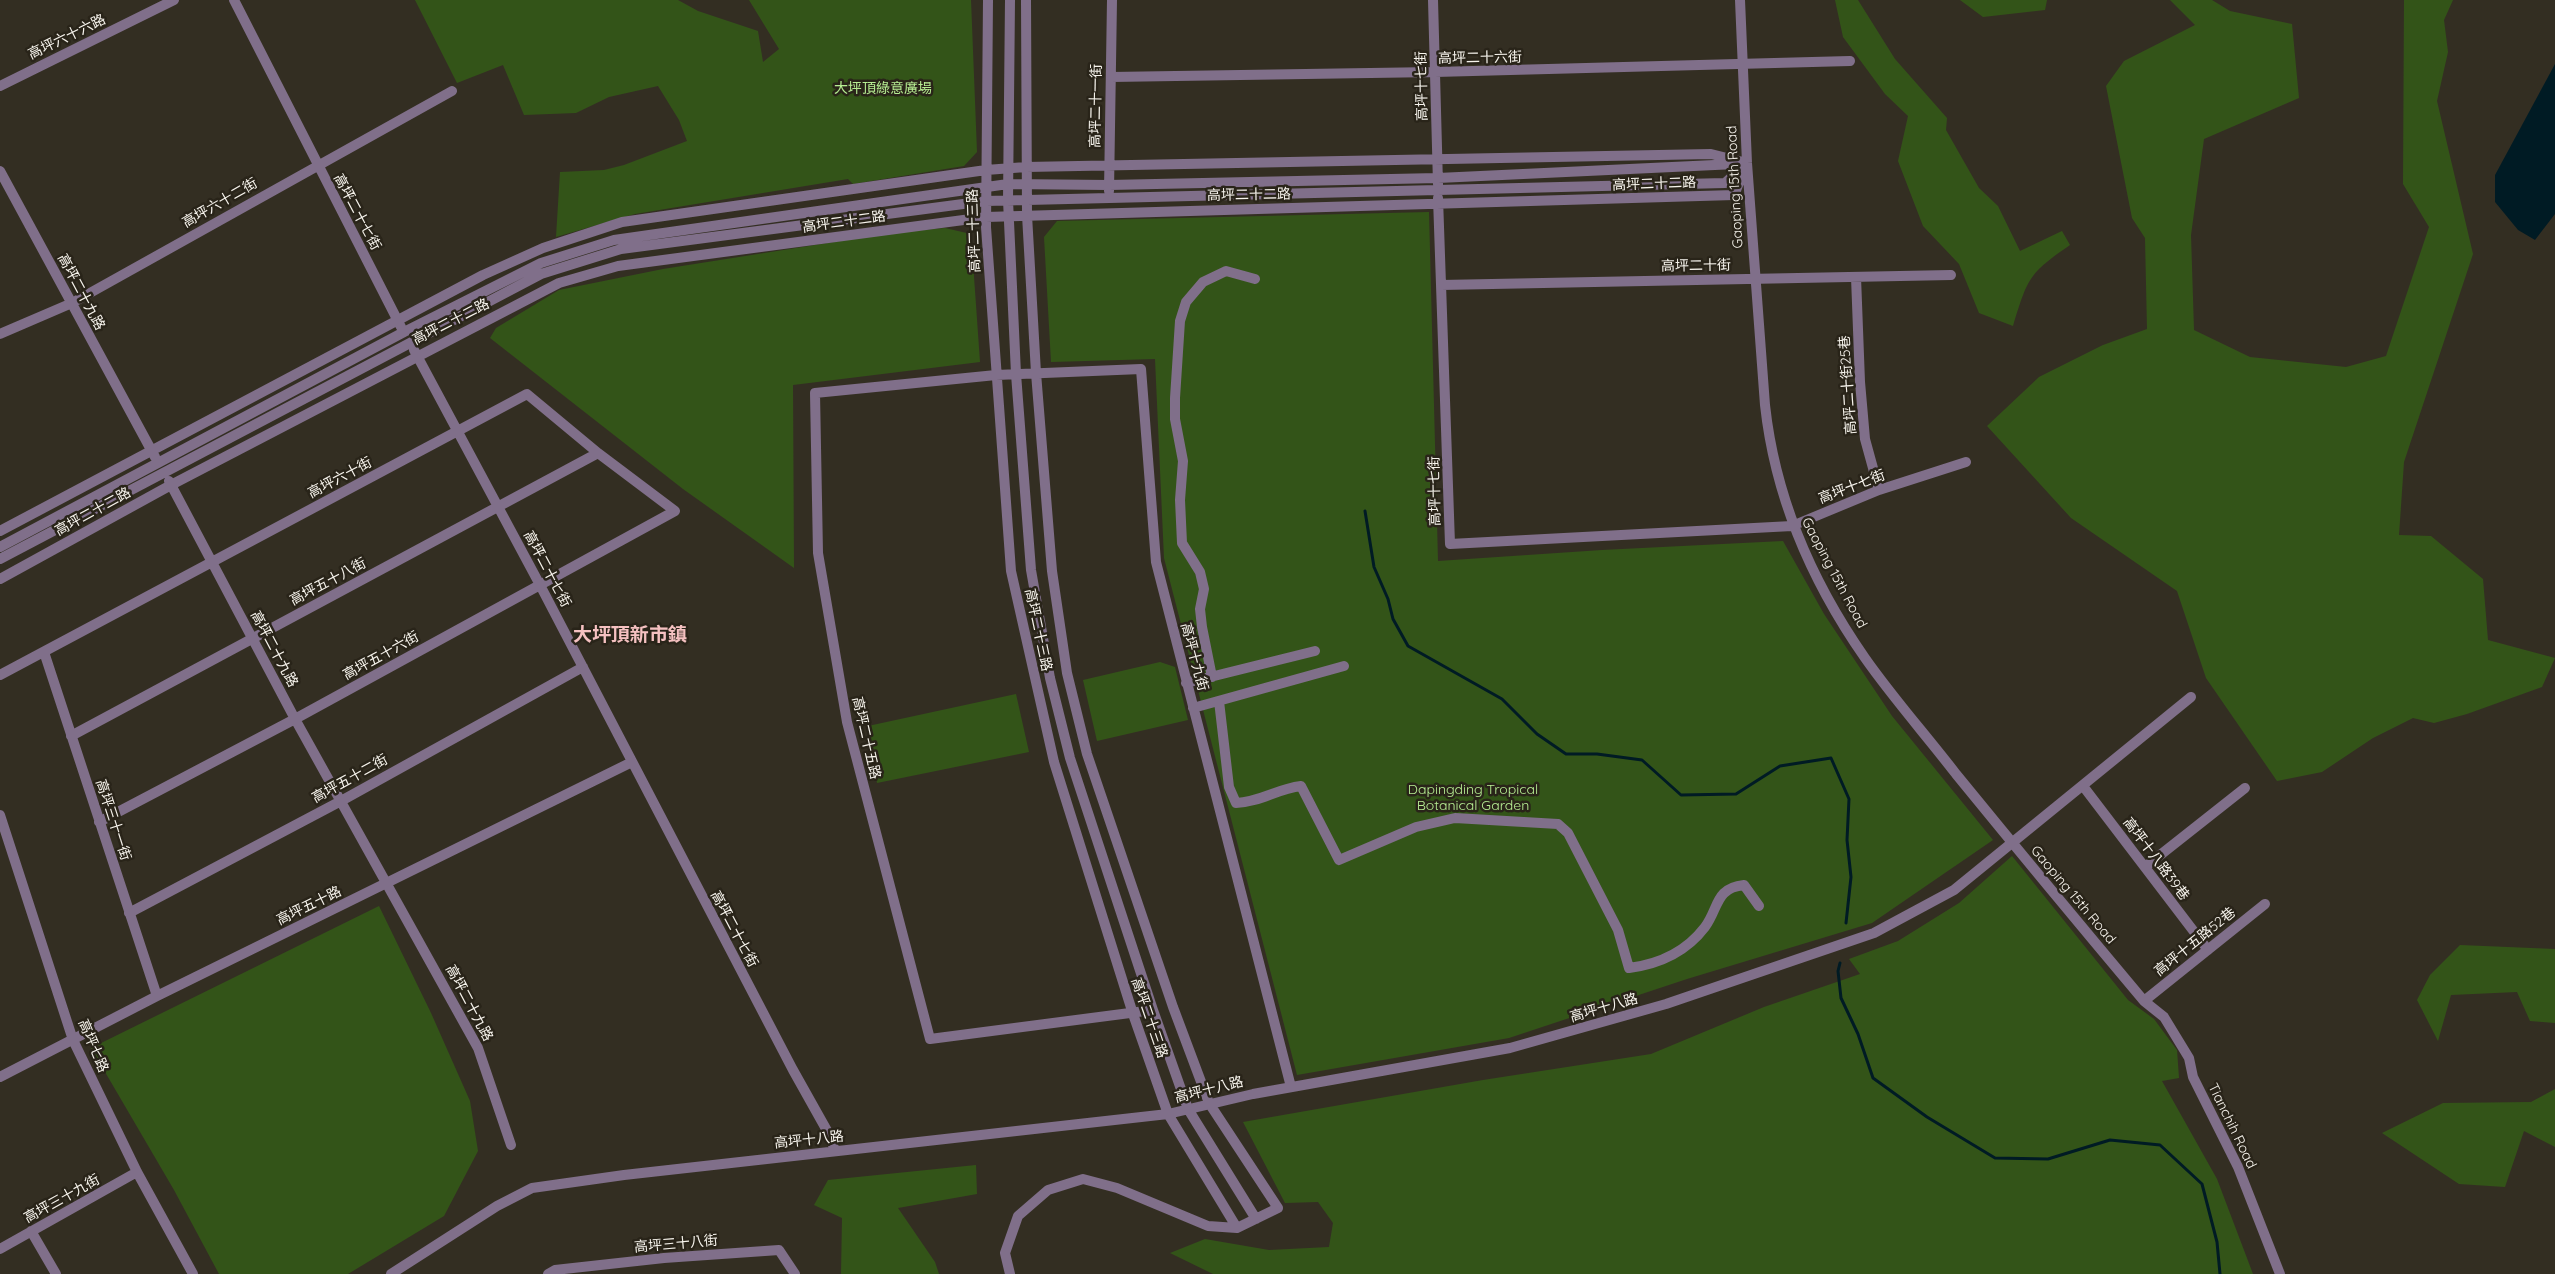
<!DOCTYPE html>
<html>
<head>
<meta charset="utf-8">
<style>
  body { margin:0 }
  canvas { display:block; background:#332e22 }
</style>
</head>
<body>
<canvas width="2555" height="1274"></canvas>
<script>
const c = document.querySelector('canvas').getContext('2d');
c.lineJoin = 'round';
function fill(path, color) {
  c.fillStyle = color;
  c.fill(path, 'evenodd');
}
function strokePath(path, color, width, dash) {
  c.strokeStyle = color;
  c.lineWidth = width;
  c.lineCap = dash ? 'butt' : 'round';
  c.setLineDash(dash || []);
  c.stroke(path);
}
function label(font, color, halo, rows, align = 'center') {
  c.font = font + ' Quicksand,"Noto Sans TC",sans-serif';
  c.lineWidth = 5;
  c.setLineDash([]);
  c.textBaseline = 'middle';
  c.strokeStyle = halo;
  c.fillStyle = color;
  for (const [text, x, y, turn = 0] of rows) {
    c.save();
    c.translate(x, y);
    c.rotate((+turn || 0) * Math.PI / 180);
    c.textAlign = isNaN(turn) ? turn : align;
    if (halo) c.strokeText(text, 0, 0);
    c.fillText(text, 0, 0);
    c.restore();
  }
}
const green = new Path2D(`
  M415 0H678L698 11 758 31 763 62 779 49 749 0H971L977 152 964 166 853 184 848 179 635 214 556 237 560 172 604 170 624 165 687 141 679 120 658 86 609 97 576 113 524 115 503 65 457 83Z
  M1835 0H1858L1895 59 1947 118 1946 130 1979 188 1998 206 2020 251 2062 231 2070 245C2028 274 2028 278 2013 326L1979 313 1959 264 1923 226 1898 161 1908 116 1885 94 1843 37Z
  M1960 0H2047L2045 10 1983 17Z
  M2170 0H2212L2230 11 2292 24 2299 98 2204 139 2191 235 2194 330 2250 357 2346 367 2386 356 2429 227 2403 184 2404 0H2453L2444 20 2448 52 2437 101 2473 254 2404 462 2399 535 2431 536 2483 579 2488 640 2555 658 2542 687 2467 714 2434 723 2413 718 2373 738 2322 772 2277 781 2206 678 2177 591 2071 518 1987 426 2039 377 2103 345 2147 329 2145 238 2132 218 2106 86 2124 61 2195 25Z
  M1429 212 1438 561 1602 550 1783 541 1824 614 1892 716 1993 840 1872 923 1687 979 1509 1038 1297 1075 1164 558 1155 359 1051 362 1044 237 1057 221Z
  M945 228 971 234 980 362 793 385 794 568 683 489 490 338 496 328 559 290 663 269 891 233Z
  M1160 662 1175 667 1188 720 1097 741 1083 680Z
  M1016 694 1029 752 877 783 868 726Z
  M2012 856 2128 1000 2154 1019 2177 1050 2179 1078 2162 1081 2217 1179 2253 1274H1213L1170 1253 1205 1239 1269 1250 1329 1247 1333 1223 1318 1202 1285 1203 1243 1122 1483 1080 1651 1054 1764 1007 1860 974 1849 959 1898 941 1959 903Z
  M379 906 431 1013 470 1101 478 1151 444 1216 348 1274H219L174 1190 91 1048Z
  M2460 945 2555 949V1023L2530 1021 2517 992 2451 995 2438 1041 2417 1000 2430 975Z
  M2555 1089V1147L2524 1131 2505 1187 2459 1184 2382 1133 2443 1103 2531 1102Z
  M976 1165 977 1194 898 1208 935 1262 939 1274H841L842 1218 814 1205 828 1180Z`);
const water = new Path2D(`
  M2555 64V214L2535 240 2518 230 2495 202V175Z`);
const stream = new Path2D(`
  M1365 511 1374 567 1388 599 1393 619 1408 646 1502 699 1537 734 1566 754H1597L1642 760 1681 795 1736 794 1780 766 1831 758 1849 799 1847 840 1851 877 1846 923
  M1840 963 1838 971 1841 998 1858 1034 1873 1078 1927 1117 1995 1158 2048 1159 2110 1140 2160 1145 2202 1184 2217 1242 2220 1274`);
const minor = new Path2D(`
  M234 0 401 327
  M988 0 986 227 1011 571 1054 762 1133 1014 1168 1114 1237 1228
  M1010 0 1008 200 1016 374 1031 570 1050 678 1070 758 1153 1010 1188 1109 1256 1219
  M1433 0 1438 184
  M1740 0 1747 163 1765 405C1775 497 1812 582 1865 658 1893 698 1926 735 1956 774 2018 850 2081 926 2144 1001L2164 1017 2189 1058 2193 1077 2238 1167 2280 1274
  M1111 77 1435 72 1850 61
  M0 86 174 0
  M0 171 155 457
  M1109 191 1112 0
  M1438 198 1450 544 1792 526 1879 490 1966 462
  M1856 277 1860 382 1865 439 1879 490
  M1441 285 1951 275
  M0 334 72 303 452 91
  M414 350 540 585 793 1070 830 1136 835 1151
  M169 481 295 719 478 1048 511 1145
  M0 531 483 275 543 248 622 222 986 170 1026 167 1711 154 1747 163
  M0 547 404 332 541 263 614 240 1008 184 1109 185 1438 178 1736 164
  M0 559 541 274 621 249 986 201 1725 183 1744 166
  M0 579 171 485 559 283 618 266 986 217 1734 195 1747 163
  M44 652 157 996
  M0 675 527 394 598 453 675 511 295 719 99 822
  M1212 677 1202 627 1200 609 1204 589 1200 572 1182 543 1180 500 1183 461 1175 419V398L1180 321 1186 302 1203 282 1226 271 1255 279
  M1186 683 1315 651
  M1219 701 1229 787 1236 803C1261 802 1276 789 1301 786L1339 860 1416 827 1455 818 1558 824 1568 833 1618 930 1629 968C1660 964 1686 952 1705 927 1719 908 1715 888 1744 885L1759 906
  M1193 708 1344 666
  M71 736 598 453
  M2083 786 2208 950
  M0 815 73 1040 137 1172 193 1274
  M2145 867 2245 788
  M129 913 341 801 583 667
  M2144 1001 2265 904
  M1153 1010 930 1039 847 722 818 553 815 393 996 375 1141 369 1156 562 1291 1087
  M0 1077 157 996 632 762
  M31 1231 56 1274
  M0 1249 137 1172
  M391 1274 497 1206 532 1188 624 1175 1168 1114 1253 1094 1510 1048 1666 1004 1874 933 1954 890 2191 697
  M548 1274 555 1270 664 1258 779 1250 795 1274
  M1010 1274 1005 1253 1018 1216 1048 1190 1083 1179 1117 1188 1208 1226 1237 1228 1278 1208 1209 1103 1173 1007 1087 754 1067 673 1052 571 1036 373 1027 215 1026 0`);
const streetNames = [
  ["高坪六十六路",67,37,-26],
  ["高坪二十六街",1480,58,-1],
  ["高坪十七街",1422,86,-91],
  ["高坪二十一街",1096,106,-89],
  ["高坪二十二路",1654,184,-2],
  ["Gaoping 15th Road",1735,187,-93],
  ["高坪二十二路",1249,195,-1],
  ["高坪六十二街",220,203,-30],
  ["高坪二十七街",357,212,62],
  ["高坪二十二路",844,222,-8],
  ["高坪二十三路",974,231,-92],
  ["高坪二十街",1696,266,-1],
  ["高坪二十九路",81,292,62],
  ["高坪二十二路",451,322,-27],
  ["高坪二十街25巷",1848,385,-94],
  ["高坪六十街",340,478,-28],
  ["高坪十七街",1852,487,-21],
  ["高坪十七街",1435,491,-91],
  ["高坪二十二路",93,512,-29],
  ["高坪二十七街",547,569,62],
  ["Gaoping 15th Road",1834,573,62],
  ["高坪五十八街",328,582,-28],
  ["高坪二十三路",1038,630,78],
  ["高坪二十九路",274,649,62],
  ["高坪五十六街",381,656,-29],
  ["高坪十九街",1194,657,75],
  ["高坪二十五路",866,738,77],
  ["高坪五十二街",350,779,-29],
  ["高坪三十一街",113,820,72],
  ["高坪十八路39巷",2156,859,53],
  ["Gaoping 15th Road",2073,895,50],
  ["高坪五十路",309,906,-26],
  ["高坪二十七街",734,929,62],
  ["高坪十五路52巷",2195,942,-39],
  ["高坪二十九路",469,1003,62],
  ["高坪十八路",1604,1008,-16],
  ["高坪二十三路",1149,1018,71],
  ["高坪七路",93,1046,67],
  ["高坪十八路",1209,1090,-14],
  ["Tianchih Road",2232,1126,64],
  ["高坪十八路",809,1140,-6],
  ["高坪三十九街",62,1199,-29],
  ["高坪三十八街",676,1244,-5]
];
const parkNames = [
  ["大坪頂綠意廣場",883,89],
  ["Dapingding Tropical",1473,790],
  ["Botanical Garden",1473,806]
];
const districtNames = [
  ["大坪頂新市鎮",630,635]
];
fill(green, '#335418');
fill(water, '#001b24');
strokePath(stream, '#001b24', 3);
strokePath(minor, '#806f8a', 10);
label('14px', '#f7f4ed', '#292419', streetNames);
label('14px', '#b7ee93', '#292419', parkNames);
label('bold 19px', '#f5c1c1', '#292419', districtNames);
</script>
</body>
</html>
